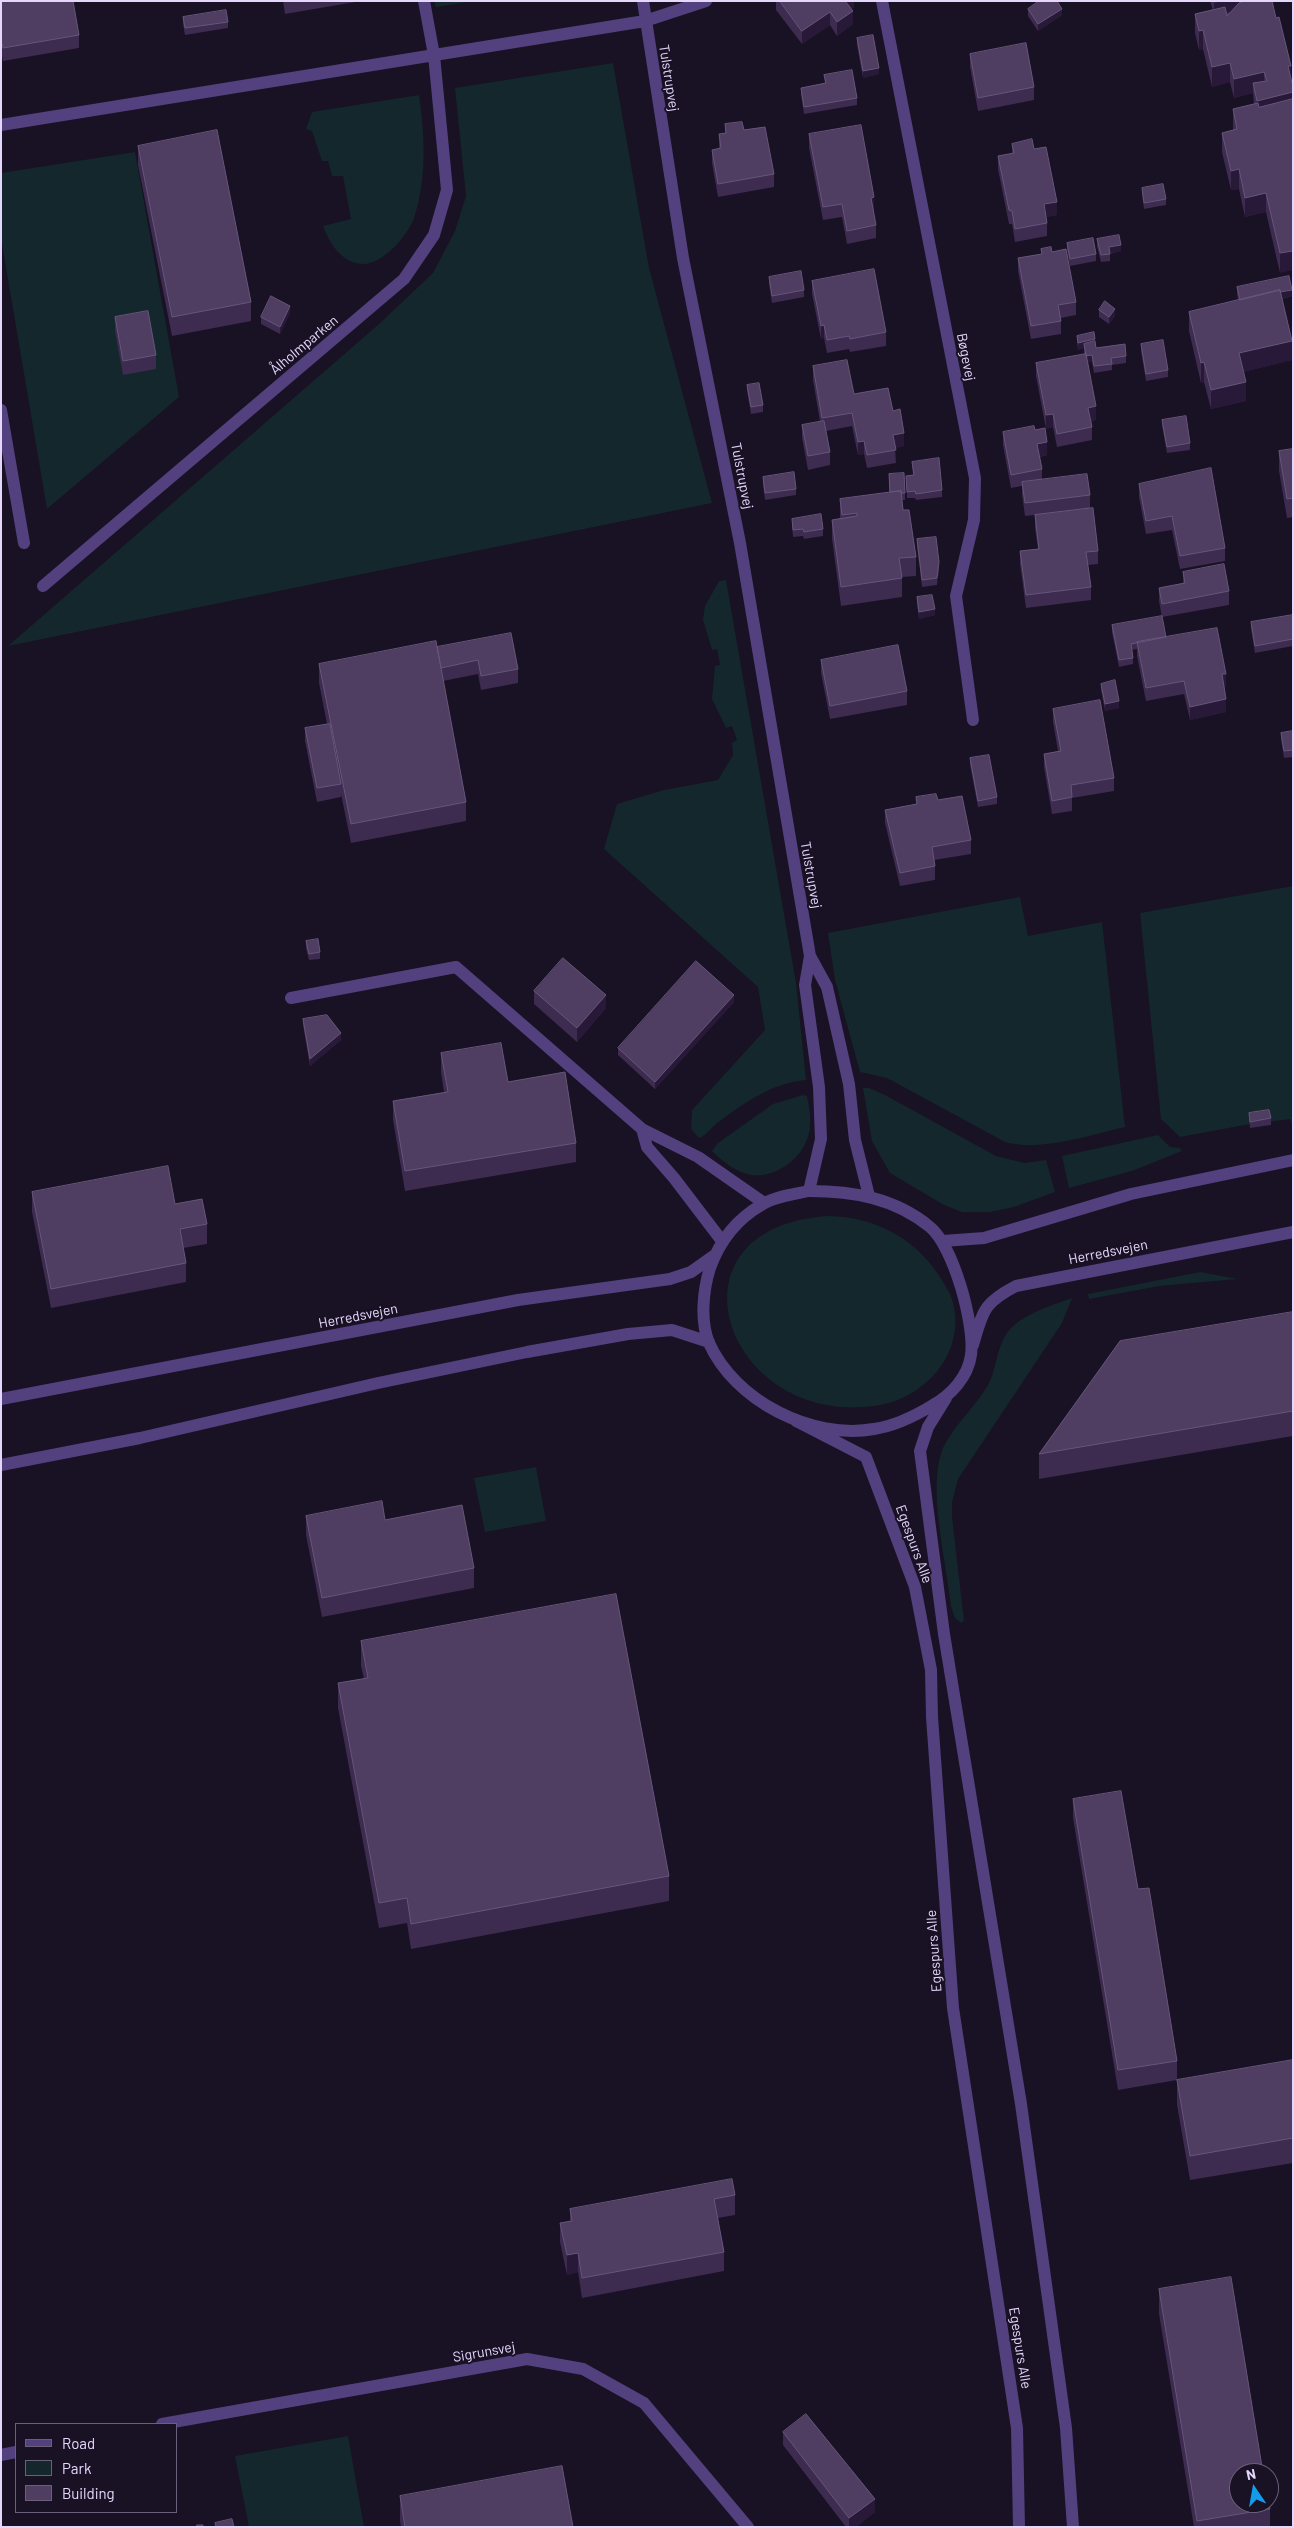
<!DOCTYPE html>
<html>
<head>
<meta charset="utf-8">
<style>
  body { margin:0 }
  #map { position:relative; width:1294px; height:2528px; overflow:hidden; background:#191124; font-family:Barlow,sans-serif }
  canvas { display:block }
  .frame { position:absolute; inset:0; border:2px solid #e5d7fc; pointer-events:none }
  .legend { position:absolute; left:15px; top:2423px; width:162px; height:90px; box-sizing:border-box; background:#191124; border:1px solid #6b607a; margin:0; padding:6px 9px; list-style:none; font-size:15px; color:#e5d7fc }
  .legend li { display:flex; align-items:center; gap:10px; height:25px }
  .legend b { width:25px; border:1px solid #6b607a }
  .north { position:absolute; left:1229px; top:2463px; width:50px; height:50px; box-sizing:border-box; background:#191124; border:1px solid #6b607a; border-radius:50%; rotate:348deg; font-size:14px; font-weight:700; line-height:20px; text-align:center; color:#e5d7fc }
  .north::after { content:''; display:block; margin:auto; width:18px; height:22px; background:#149bea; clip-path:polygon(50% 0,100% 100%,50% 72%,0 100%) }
</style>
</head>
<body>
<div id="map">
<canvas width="1294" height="2528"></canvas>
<div class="frame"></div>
<ul class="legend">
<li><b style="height:6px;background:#53407f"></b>Road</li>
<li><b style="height:14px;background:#14272d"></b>Park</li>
<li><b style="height:14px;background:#4f3d62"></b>Building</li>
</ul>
<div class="north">N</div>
</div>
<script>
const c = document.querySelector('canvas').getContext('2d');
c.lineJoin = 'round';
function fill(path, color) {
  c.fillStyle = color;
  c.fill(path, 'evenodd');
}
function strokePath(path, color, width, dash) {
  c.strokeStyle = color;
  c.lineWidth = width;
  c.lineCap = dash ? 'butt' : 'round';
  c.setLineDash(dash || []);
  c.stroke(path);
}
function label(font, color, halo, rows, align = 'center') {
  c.font = font + ' Barlow,sans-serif';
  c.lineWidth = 4;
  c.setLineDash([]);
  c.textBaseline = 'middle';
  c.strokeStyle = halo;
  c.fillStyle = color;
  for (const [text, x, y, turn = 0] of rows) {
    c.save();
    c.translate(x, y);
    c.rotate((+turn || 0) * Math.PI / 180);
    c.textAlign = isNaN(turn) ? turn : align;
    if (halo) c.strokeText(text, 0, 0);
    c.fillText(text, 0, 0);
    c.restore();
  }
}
const green = new Path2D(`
  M434 1H474L436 7Z
  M613 63 649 268 712 503 8 646 379 324 433 273 455 231 466 196 455 88Z
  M419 95C425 135 427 179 414 218 408 235 383 265 362 264 341 263 329 242 323 226L351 219 343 176H332L328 161H322L312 131 306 129 312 112Z
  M135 152 179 397 47 509 1 238V173Z
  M726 580 796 983 806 1080C773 1083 747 1101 720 1121 712 1126 708 1135 699 1138L691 1129 692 1110 765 1030 758 987 604 849 617 804 664 790 718 780 733 755 732 743 737 740 732 726 726 728 712 699 715 666 720 665 717 649 712 650 703 620 705 606 719 581Z
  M1293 886V1128L1290 1119 1250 1124 1180 1137 1161 1119 1140 913Z
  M1020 897 1028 936 1102 922 1125 1127C1090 1135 1040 1152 1005 1142L887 1078 860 1072 835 980 828 933Z
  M863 1088H869L885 1095 996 1156 1024 1163 1046 1160 1055 1192 1014 1207 990 1212H962L944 1205 890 1173 872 1141Z
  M803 1095 807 1096C810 1111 813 1127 806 1142 802 1151 795 1159 787 1165 757 1185 736 1174 712 1151L718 1143 773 1104Z
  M1158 1135 1170 1147 1180 1148 1182 1151 1132 1171 1069 1188 1062 1156Z
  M829 1216C876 1217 917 1239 942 1280 946 1287 951 1294 953 1303 966 1355 923 1400 874 1406 723 1426 658 1226 829 1216Z
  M1200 1272 1238 1279 1159 1286 1089 1299 1088 1294Z
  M1072 1298 1062 1323 958 1479 952 1502V1517L964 1621 961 1623 955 1618 951 1606C947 1563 925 1481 945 1444 957 1422 976 1406 988 1385 996 1370 996 1353 1004 1338 1015 1316 1050 1306 1072 1298Z
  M536 1467 546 1521 485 1532 474 1478Z
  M348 2436 364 2527H249L235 2456Z`);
const minor = new Path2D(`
  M643 1 683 258 740 543 810 956 805 985 819 1087 821 1139 809 1191
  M882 1 975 478 974 520 956 596 973 720
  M1 125 645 21 706 1
  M1 410 24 543
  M43 586 404 279 434 235 447 190 434 55 424 1
  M810 956 827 987 849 1084 855 1140 869 1196
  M291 998 456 967 642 1129 698 1157 764 1203
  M642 1129 647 1147 674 1178 722 1241
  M809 1191C853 1191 895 1198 930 1227 954 1247 975 1325 971 1355 968 1377 951 1395 933 1405 915 1416 895 1426 874 1429 812 1440 735 1401 709 1343 700 1321 703 1290 710 1268 720 1240 738 1218 763 1204 776 1196 795 1194 809 1191Z
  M943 1241 984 1238 1131 1194 1293 1160
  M973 1345C983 1311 983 1303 1016 1286L1293 1232
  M946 1398 928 1427 920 1451 944 1634 1021 2104 1066 2428 1073 2527
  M1 1399 518 1300 670 1279 691 1272 715 1255
  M796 1421 866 1457 915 1587 931 1670 932 1717 953 2008 1017 2428 1019 2527
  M1 1465 140 1438 378 1383 527 1352 628 1334 672 1330 709 1342
  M162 2424 527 2359 583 2369 644 2403 748 2527
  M1 2455 16 2452`);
const wall = new Path2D(`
  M1 1 79 35V48L3 61 1 52Z
  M283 1H361L285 14Z
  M776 1H854V7L851 9 853 24 837 36 830 25 802 44 776 10Z
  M1210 1H1272L1276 18 1291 66 1280 273 1266 212 1245 217 1239 189 1231 190 1222 152V133L1233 130V109L1254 104 1253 93 1234 98 1230 82 1212 87 1203 49 1199 50 1195 33V14L1213 10Z
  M1028 9 1062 15 1038 31 1028 16Z
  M183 17 228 22V28L185 35 183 24Z
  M857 38 879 74 863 78 857 45Z
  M970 54 1034 87V100L978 111 970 67Z
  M824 75 857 98V105L804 114 801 95V88L825 84Z
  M725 124 774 174V187L718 197 712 163V150L719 148V134L725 133Z
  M809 134 874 211H873L876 225V238L847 244 842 217 823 220 809 148Z
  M1012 144 1034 149 1057 215 1046 217 1047 223V236L1015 242 1012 224H1009L998 169V156L1012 154Z
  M138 146 251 302V321L172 336 138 165Z
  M1142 188 1166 199V205L1144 209 1142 194Z
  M1097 239 1121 251 1110 254V261L1101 262 1097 246Z
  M1067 243 1096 254V261L1070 266 1067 249Z
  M1041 249 1052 252 1076 302V315L1061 318V334L1031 339 1018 271V258L1041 254Z
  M769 277 804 290V297L772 303 769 284Z
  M812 281 886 332V346L850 352 849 349 827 353 824 338 821 339 812 294Z
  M1237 287 1292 296 1282 299 1292 360 1243 372 1246 401 1211 409 1204 382 1201 383 1189 331V312L1238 300 1237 294Z
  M1099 310 1115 316 1109 324 1099 317Z
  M290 313 280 334 261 324V317Z
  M115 317 156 355V369L123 375 115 331Z
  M1077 336 1095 344 1096 348 1126 356V363L1112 365V370L1094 373 1092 362H1088L1096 420 1091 421 1092 427V440L1057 447 1053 427 1046 429 1036 376V363L1084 354V348L1078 350 1077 343Z
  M1141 344 1168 370V377L1146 381 1141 351Z
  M813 366 854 394 893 411 904 446 895 448 896 463 867 468 864 454 858 455 852 426 826 431 830 452V465L808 470 802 438V425L820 422 813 380Z
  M747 385 763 405V412L751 414 747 391Z
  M1162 420 1190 443V450L1167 453 1162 426Z
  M1035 430 1047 455 1040 457 1042 469V479L1090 495V508L1098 551V564L1088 565 1091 587V600L1026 608 1020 564V551L1038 549 1035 528V515L1025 516 1022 495V486L1011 488 1003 445V432Z
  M1293 449V517L1287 518 1279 471V451Z
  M912 462 942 490V497L916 500 915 498H907L906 476 913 475Z
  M889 474 905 493V500H902L903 510 916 557V576L902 577V597L841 606 832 539V520L840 518V499L889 492Z
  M763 477 796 489V495L765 500 763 484Z
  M1139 484 1225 548V561L1180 569 1172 530 1146 534 1139 497Z
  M792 519 823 529V536L804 539 803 536 793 537 792 526Z
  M917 539 939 569 937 585 922 587 917 546Z
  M1183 572 1229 591V605L1162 617 1159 601V588L1183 583Z
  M917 597 935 615 919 619 917 604Z
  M1293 615V646L1255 653 1251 629V622Z
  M1112 625 1166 637 1226 687H1224L1226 712 1190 720 1184 694 1146 701 1137 656V649L1132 650 1133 658V664L1119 667 1112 632Z
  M437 647 518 669V683L481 690 478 674 443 681 466 802V821L351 843 341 794V797L317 802 305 741V728L327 724 319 683V664Z
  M821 660 907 691V705L830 719 821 673Z
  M1101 684 1119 708 1105 711 1101 690Z
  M1053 709 1114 778V791L1072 798V811L1052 814 1044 767V754L1058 751 1053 722Z
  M1293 731V757L1284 758 1281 739V733Z
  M970 758 997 797V804L978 807 970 765Z
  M916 797 938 800 971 840V854L934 860 935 866V880L900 886 885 823V810L916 804Z
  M306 941 320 952V959L309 960 306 948Z
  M534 991 606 1008 577 1042 534 1004Z
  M734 1002 655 1089 618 1055V1048Z
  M303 1019 341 1040 310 1066 303 1025Z
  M441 1053 576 1143V1162L405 1191 393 1120V1101L444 1092 441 1072Z
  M1249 1113 1271 1118V1125L1250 1128 1249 1120Z
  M32 1192 175 1204 207 1224V1244L183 1248 186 1263V1282L51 1308 32 1212Z
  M1293 1312V1436L1039 1479V1454Z
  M306 1516 385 1520 474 1568V1588L322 1617 306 1535Z
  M361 1641 669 1876V1901L411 1949 407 1923 379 1928 338 1708V1683L364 1679 361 1666Z
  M1073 1799 1138 1889 1177 2061V2080L1293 2060V2163L1190 2180 1177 2105V2080L1118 2090 1073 1818Z
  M735 2195V2215L718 2218 724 2252V2271L582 2298 578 2272 567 2275 560 2242V2223L570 2221V2209Z
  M1159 2289 1270 2509V2527H1194L1159 2314Z
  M783 2432 875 2512 856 2527H846L783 2445Z
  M400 2496 573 2527H401L400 2521Z`);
const shadedWall = new Path2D(`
  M845 1H854V7L845 14Z
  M1222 1H1272V2L1214 16V3Z
  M1062 9V15L1038 31V24Z
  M853 11V24L837 36V22Z
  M830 12V25L802 44V31Z
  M1203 30V49L1199 50V31Z
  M1230 63V82L1212 87V67Z
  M1288 66H1291V85Z
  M879 68V74L863 78V71Z
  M1264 72V91L1253 83V93L1234 98V79Z
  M1293 92V112L1257 120V101Z
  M1239 169V189L1231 190V171Z
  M1266 193V212L1245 217V198Z
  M874 197V211H871V198Z
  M1057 202V215L1044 218V204Z
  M1121 245V251L1109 254V247Z
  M1293 251V270L1280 273V253Z
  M1292 290V296L1240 308V301Z
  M290 306V313L280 334V327Z
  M1115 309V316L1109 324V317Z
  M824 325V338L821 339V326Z
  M1095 339V346L1084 344V348L1078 350V343Z
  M1292 341V360L1239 373V353Z
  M1092 355V362L1086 363V356Z
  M1204 362V382L1201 383V363Z
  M1246 382V401L1211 409V390Z
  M1096 406V420L1088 421V408Z
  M1053 414V427L1046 429V415Z
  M904 433V446L893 449V435Z
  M864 441V454L858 455V442Z
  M1047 442V455L1037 457V444Z
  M939 562V569L937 585V578Z
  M935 609V615L919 619V612Z
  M1222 674H1226V687L1222 688Z
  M1226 699V712L1190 720V707Z
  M1119 701V708L1105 711V704Z
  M606 995V1008L577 1042V1028Z
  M734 995V1002L655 1089V1082Z
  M341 1033V1040L310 1066V1059Z
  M578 2253V2272L567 2275V2255Z
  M875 2499V2512L856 2527H849V2518Z`);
const building = new Path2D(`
  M1 1H73L79 35 3 48 1 39Z
  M780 1H845L853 11 837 22 830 12 802 31Z
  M1039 1H1057L1062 9 1038 24 1028 9Z
  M1246 1H1272L1276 18 1279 17 1291 66H1288L1293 87V92L1257 101 1253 83 1267 81 1264 72 1234 79 1230 63 1212 67 1203 30 1199 31 1195 14 1225 7 1227 16 1239 3Z
  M226 10 228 22 185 28 183 17Z
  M873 35 879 68 863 71 857 38Z
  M1026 43 1034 87 978 98 970 54Z
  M852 70 857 98 804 107 801 88 826 83 824 75Z
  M1293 99V251L1280 253 1266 193 1245 198 1239 169 1231 171 1222 133 1237 129 1233 109 1258 103 1259 107Z
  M742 122 744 130 765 127 774 174 718 184 712 150 721 148 719 134 726 133 725 124Z
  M861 125 874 197 871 198 876 225 847 231 842 204 823 207 809 134Z
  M217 130 251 302 172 317 138 146Z
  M1032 139 1034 149 1046 147 1057 202 1044 204 1047 223 1015 229 1012 211 1009 210 998 156 1014 153 1012 144Z
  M1163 184 1166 199 1144 203 1142 188Z
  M1119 235 1121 245 1109 247 1110 254 1101 255 1097 239Z
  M1093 238 1096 254 1070 259 1067 243Z
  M1051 247 1052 252 1066 249 1076 302 1058 305 1061 321 1031 326 1018 258 1042 254 1041 249Z
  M874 269 886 332 850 339 849 336 827 340 824 325 821 326 812 281Z
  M801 271 804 290 772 296 769 277Z
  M1289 276 1292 290 1280 292V290L1240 300 1237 287Z
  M1280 290 1292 341 1239 353 1246 382 1211 390 1204 362 1201 363 1189 312Z
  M271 296 290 306 280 327 261 317Z
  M1105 301 1115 309 1109 317 1099 310Z
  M148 311 156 355 123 361 115 317Z
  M1094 332 1095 339 1078 343 1077 336Z
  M1163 340 1168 370 1146 374 1141 344Z
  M1095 341 1096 348 1125 344 1126 356 1111 358 1112 364 1094 366 1092 355 1086 356 1084 344Z
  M1086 354 1096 406 1088 408 1092 427 1057 434 1053 414 1046 415 1036 363Z
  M847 360 854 394 888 388 893 411 900 409 904 433 893 435 896 450 867 455 864 441 858 442 852 413 822 418 813 366Z
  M759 383 763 405 751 407 747 385Z
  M1186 416 1190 443 1167 447 1162 420Z
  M824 421 830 452 808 456 802 425Z
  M1034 426 1035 430 1045 428 1047 442 1037 444 1042 469 1011 475 1003 432Z
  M1293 449V498L1287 499 1279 451Z
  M939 458 942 490 916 494 915 491 907 492 906 476 914 475 912 462Z
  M1211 468 1225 548 1180 556 1172 516 1146 521 1139 484Z
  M794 472 796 489 765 493 763 477Z
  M904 473 905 493H901V491L890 492 889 474Z
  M1087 474 1090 495 1025 503 1022 482Z
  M901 491 903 510H909L916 557 899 558 902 578 841 587 832 520 857 516V513L842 515 840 499Z
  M1093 508 1098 551 1086 552 1091 587 1026 595 1020 551 1039 549 1035 515Z
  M821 514 823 529 804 532 803 529 793 530 792 519Z
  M936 537 939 562 937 578 922 580 917 539Z
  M1224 564 1229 591 1162 604 1159 588 1185 583 1183 572Z
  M932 595 935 609 919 612 917 597Z
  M1293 615V639L1255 646 1251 622Z
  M1162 616 1166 637 1131 644 1133 658 1119 660 1112 625Z
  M1217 628 1226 674H1222L1226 699 1190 707 1184 681 1146 688 1137 642Z
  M511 633 518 669 481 676 478 660 441 668 437 647Z
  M436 641 466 802 351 824 319 664Z
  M898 645 907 691 830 706 821 660Z
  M1115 680 1119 701 1105 704 1101 684Z
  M1100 700 1114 778 1071 785 1072 797 1052 801 1044 754 1061 751 1053 709Z
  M330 724 341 784 317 788 305 728Z
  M1293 731V750L1284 751 1281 733Z
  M989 755 997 797 978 801 970 758Z
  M936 794 938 800 962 796 971 840 932 847 935 866 900 873 885 810 917 804 916 797Z
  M318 939 320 952 309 954 306 941Z
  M563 958 606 995 577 1028 534 991Z
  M696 961 734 995 655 1082 618 1048Z
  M327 1015 341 1033 310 1059 303 1019Z
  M501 1043 508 1082 565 1072 576 1143 405 1171 393 1101 448 1092 441 1053Z
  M1269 1110 1271 1118 1250 1122 1249 1113Z
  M168 1166 175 1204 202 1199 207 1224 180 1229 186 1263 51 1289 32 1192Z
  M1293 1312V1411L1039 1454 1120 1341Z
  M382 1501 385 1520 462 1505 474 1568 322 1598 306 1516Z
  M616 1594 669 1876 411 1924 407 1898 379 1903 338 1683 368 1678 361 1641Z
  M1121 1791 1138 1889 1149 1888 1177 2061 1118 2070 1073 1799Z
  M1293 2060V2138L1190 2156 1177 2080Z
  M732 2179 735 2195 714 2199 724 2252 582 2278 578 2253 567 2255 560 2223 572 2221 570 2209Z
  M1231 2277 1263 2473H1239V2503H1269L1270 2509 1197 2521 1159 2289Z
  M806 2414 875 2499 849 2518 783 2432Z
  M562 2466 573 2527H405L400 2496Z
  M232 2519 234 2527H216L215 2523Z
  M197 2525H203V2527H197Z`);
const streetNames = [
  ["Tulstrupvej",669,78,81],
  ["Ålholmparken",304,345,-40],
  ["Bøgevej",966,357,79],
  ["Tulstrupvej",742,476,79],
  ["Tulstrupvej",811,875,80],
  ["Herredsvejen",1108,1252,-11],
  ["Herredsvejen",358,1316,-11],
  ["Egespurs Alle",914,1544,70],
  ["Egespurs Alle",934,1951,-94],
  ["Egespurs Alle",1020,2348,81],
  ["Sigrunsvej",484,2352,-10]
];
fill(green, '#14272d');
strokePath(minor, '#53407f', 12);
fill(wall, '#3d2b50');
fill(shadedWall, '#271937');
fill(building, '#4f3d62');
strokePath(building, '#66567a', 1);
label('14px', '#e5d7fc', '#191124', streetNames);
</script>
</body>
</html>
